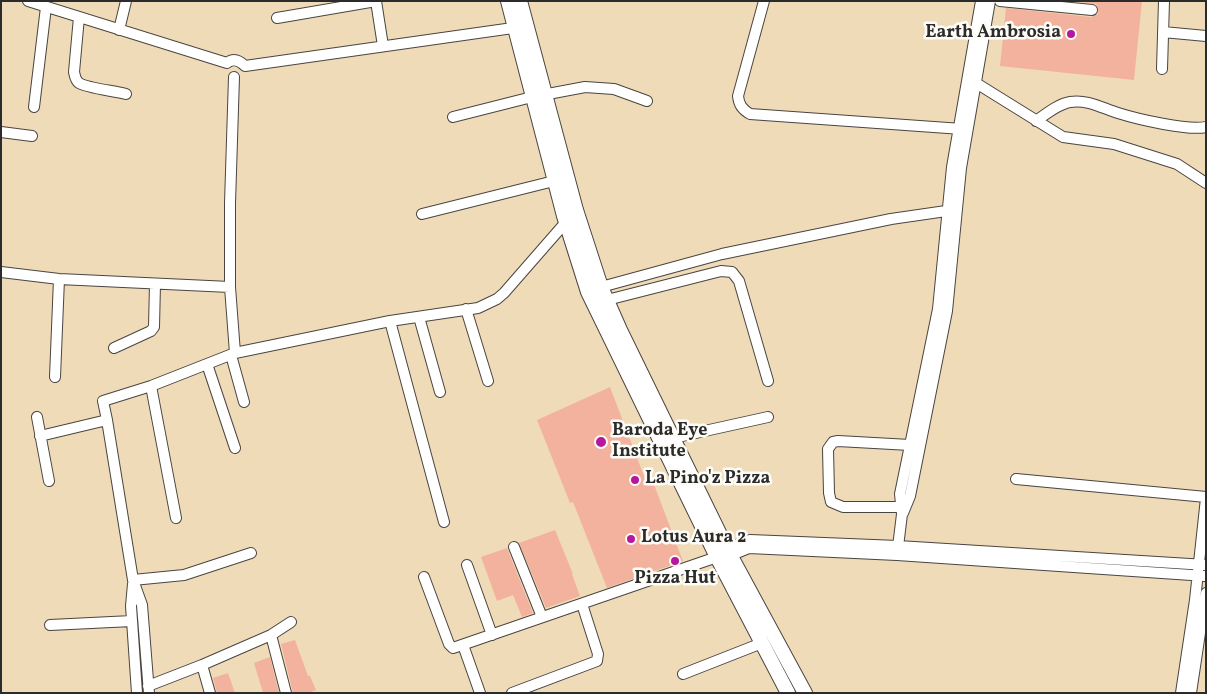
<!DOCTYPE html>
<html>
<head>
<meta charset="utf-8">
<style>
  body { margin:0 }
  #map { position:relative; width:1207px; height:694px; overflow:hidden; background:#f0dbb9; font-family:Vollkorn,serif }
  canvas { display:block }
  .frame { position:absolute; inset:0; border:2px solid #2b2b2b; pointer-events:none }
</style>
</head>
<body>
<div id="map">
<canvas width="1207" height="694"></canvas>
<div class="frame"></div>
</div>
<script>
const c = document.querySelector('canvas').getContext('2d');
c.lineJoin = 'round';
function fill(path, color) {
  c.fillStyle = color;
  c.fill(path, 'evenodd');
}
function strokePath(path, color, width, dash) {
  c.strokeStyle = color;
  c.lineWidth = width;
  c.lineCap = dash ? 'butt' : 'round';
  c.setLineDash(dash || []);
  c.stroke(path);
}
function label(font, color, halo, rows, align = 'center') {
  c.font = font + ' Vollkorn,serif';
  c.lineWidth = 5;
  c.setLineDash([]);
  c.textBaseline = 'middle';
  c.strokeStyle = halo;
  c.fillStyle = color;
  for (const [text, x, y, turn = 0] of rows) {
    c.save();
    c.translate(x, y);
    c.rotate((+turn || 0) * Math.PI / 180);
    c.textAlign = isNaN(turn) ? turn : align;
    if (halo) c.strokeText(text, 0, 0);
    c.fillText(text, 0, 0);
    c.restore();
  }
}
const building = new Path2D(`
  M1073 1H1142L1134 80 1000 66 1006 8 1091 17 1098 14V8L1096 4Z
  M610 387 647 484 653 482 683 561 607 588 573 502 570 503 537 420Z
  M555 530 573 574H572L580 596 546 608 519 543Z
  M507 548 533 613 522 617 513 595 497 601 481 557Z
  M295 640 308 676H310L316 690 308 693H293L281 644Z
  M270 657 279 693H263L254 663Z
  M228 673 235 693H217L213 678Z`);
const minor = new Path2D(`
  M28 1 227 63C233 58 239 60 245 66L520 27
  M376 1 383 46
  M764 1 738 96C739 105 742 109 750 114L962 129
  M1000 1 1092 10
  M79 17 74 72C75 76 75 80 79 83 87 88 115 91 126 94
  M277 18 376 1
  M119 30 126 1
  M1163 32 1206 36
  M1162 69 1164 1
  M234 77 230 203V287L235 353
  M976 83 1063 137 1114 144 1177 164 1206 183
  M34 107 46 7
  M453 117 532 97 585 87 614 89 647 101
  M1036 121C1046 114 1058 104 1070 102 1087 99 1102 108 1118 113 1137 119 1188 131 1206 127
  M1 132 32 136
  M422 214 554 181
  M1 272 59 279 230 287
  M601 287 722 254 891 219 953 210
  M607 300 721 271 732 272 739 281 768 381
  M466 309 488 381
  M419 317 440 392
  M390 321 444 522
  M114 348 151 331 154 327 155 284
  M231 355 244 402
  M207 364 235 448
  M55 377 59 279
  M151 386 176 518
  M37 417 49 481
  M40 436 107 420
  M673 438 768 417
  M1016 479 1206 497
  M901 507H843L831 502 829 493 828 449 833 442 838 441 910 445
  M903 513 910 496 947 311 961 168 990 1
  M514 547 542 617
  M722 551 750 540 898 546 1206 565
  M897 555 902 514 900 494 938 309 952 167 981 1
  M725 558 749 548 897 555 1206 576
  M467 565 492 635
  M424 577 449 644 453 648 717 557
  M133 580 184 575 251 553
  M133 584 131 606 137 693
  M50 625 132 621
  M271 635 286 693
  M463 645 480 693
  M683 674 762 643
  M148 686 202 665
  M149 693 142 605 133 580 107 420 103 401 151 386 235 353 390 321 478 308 497 299 504 293 566 222
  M210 693 202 665 271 635 291 622
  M512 693 597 661 598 654 582 604
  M1181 693 1195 600 1206 498
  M1191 693 1206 593`);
const major = new Path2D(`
  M508 1 564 216 588 292 717 557 788 693
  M520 1 576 210 601 287 620 330 727 549 805 693`);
const markers = [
  [1071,34,5,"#b5179e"],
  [601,442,6,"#b5179e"],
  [635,480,5,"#b5179e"],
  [631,539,5,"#b5179e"],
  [675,561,5,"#b5179e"]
];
const poiNames = [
  ["Earth Ambrosia",1061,34,"right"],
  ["Baroda Eye",612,432],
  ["Institute",612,453],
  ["La Pino'z Pizza",645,480],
  ["Lotus Aura 2",641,539],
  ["Pizza Hut",675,580,"center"]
];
fill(building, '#f2b29e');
strokePath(minor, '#494540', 12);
strokePath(major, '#494540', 16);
strokePath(minor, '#fff', 10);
strokePath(major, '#fff', 14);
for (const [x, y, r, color] of markers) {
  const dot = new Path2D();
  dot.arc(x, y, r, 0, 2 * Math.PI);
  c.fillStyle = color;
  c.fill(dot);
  strokePath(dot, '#fdfcf7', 2);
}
label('bold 18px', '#2b2b2b', '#fdfcf7', poiNames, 'left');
</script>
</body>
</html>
